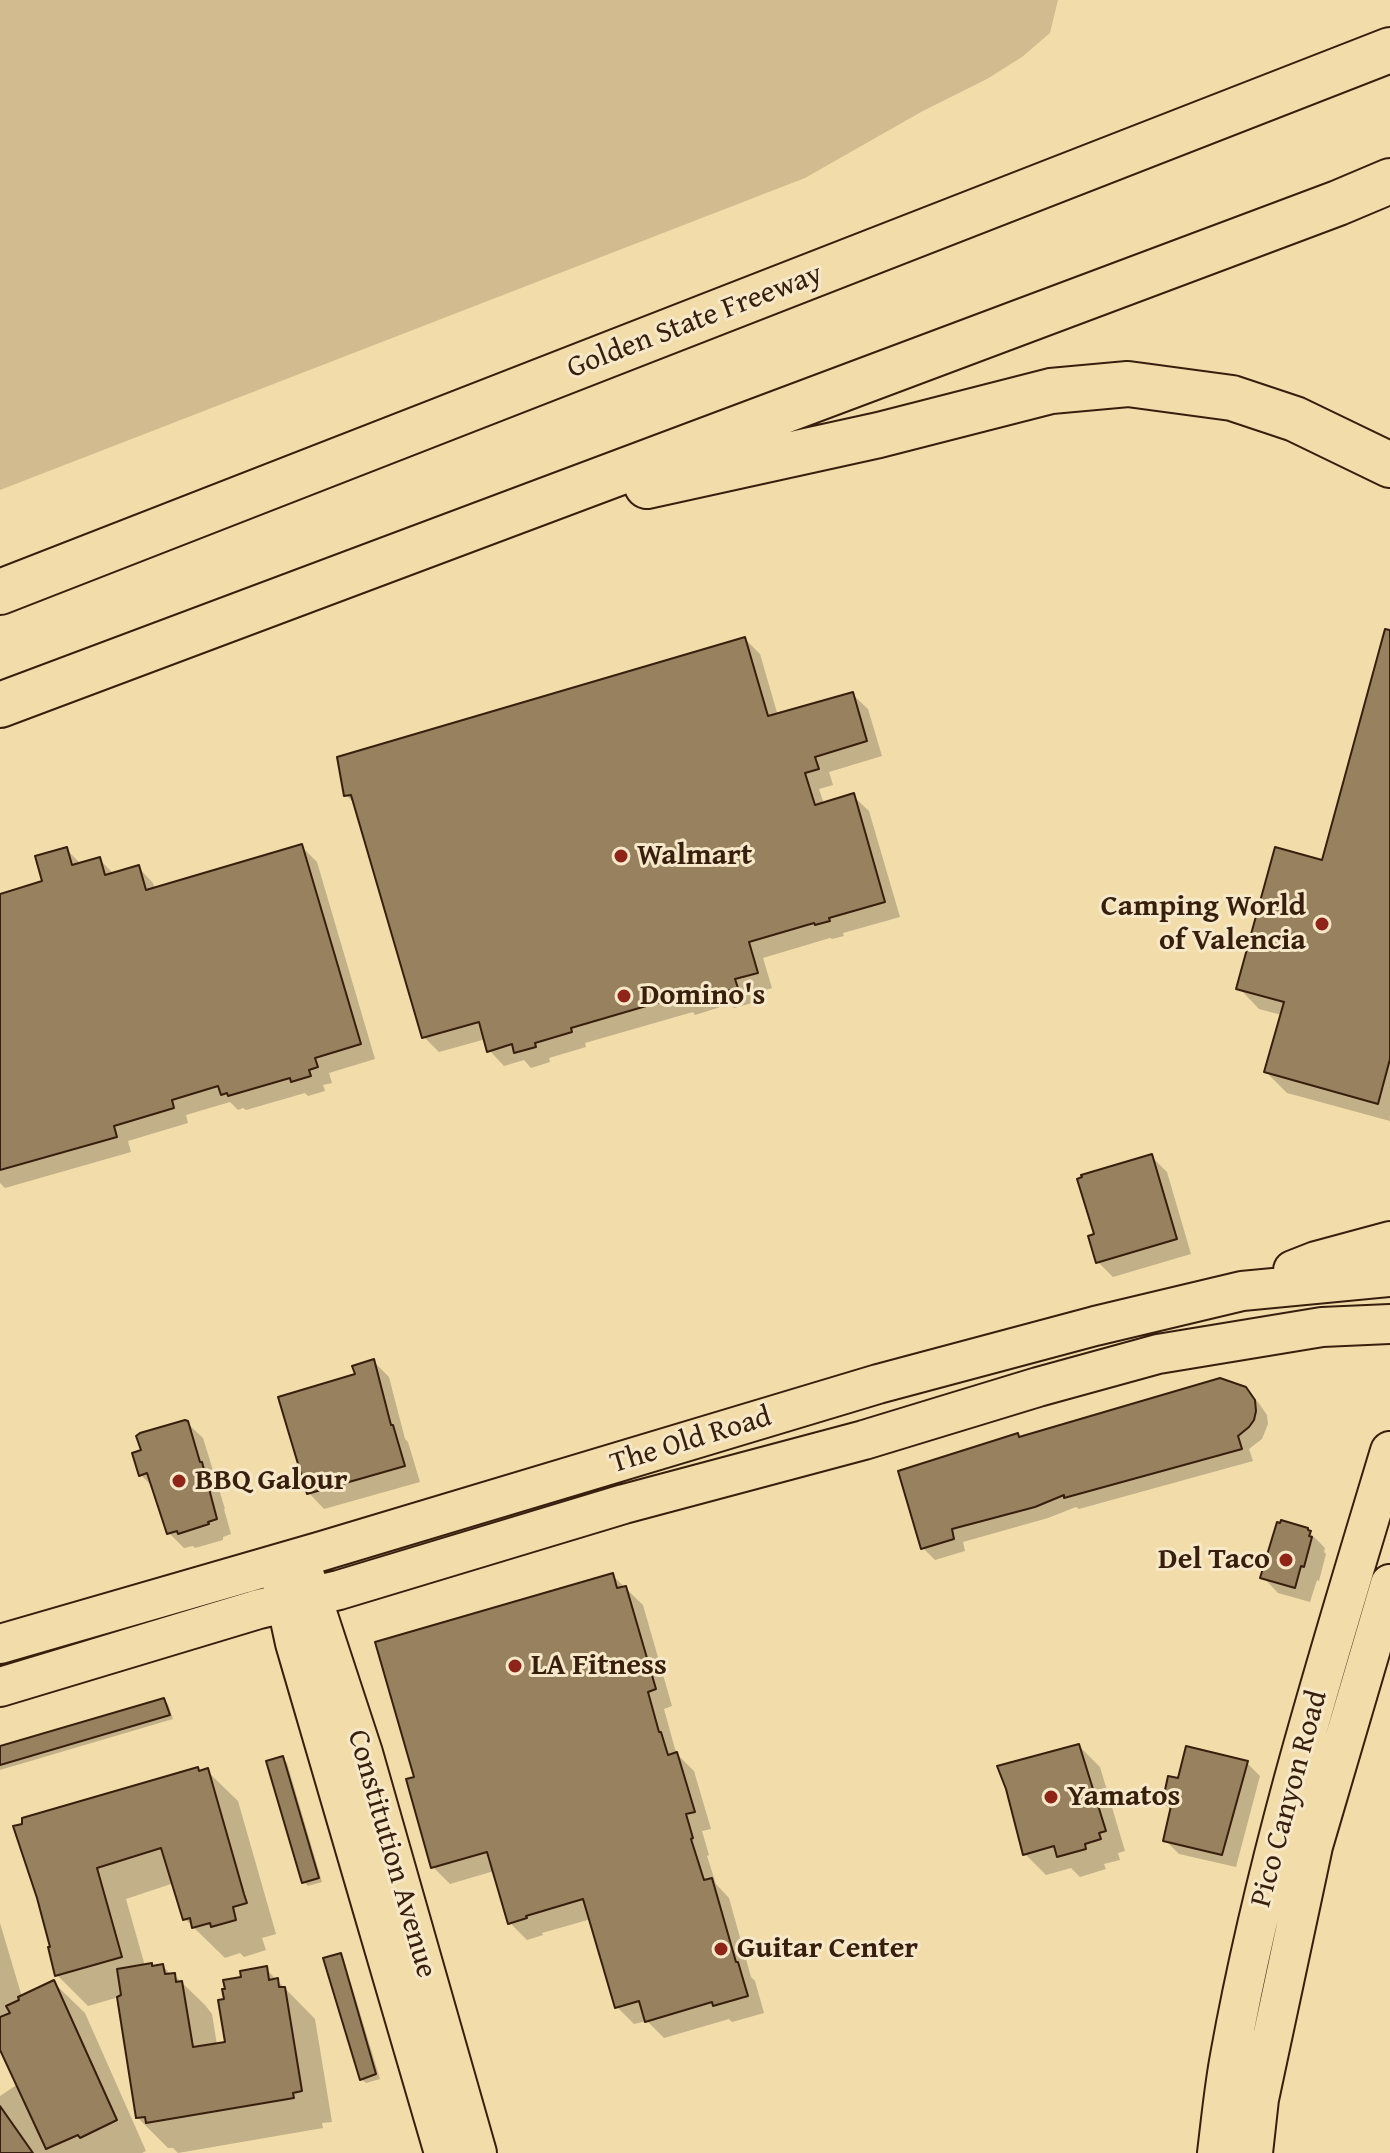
<!DOCTYPE html>
<html>
<head>
<meta charset="utf-8">
<style>
  body { margin:0 }
  canvas { display:block; background:#f1dcaa }
</style>
</head>
<body>
<canvas width="1390" height="2153"></canvas>
<script>
const c = document.querySelector('canvas').getContext('2d');
c.lineJoin = 'round';
function fill(path, color) {
  c.fillStyle = color;
  c.fill(path, 'evenodd');
}
function strokePath(path, color, width, dash) {
  c.strokeStyle = color;
  c.lineWidth = width;
  c.lineCap = dash ? 'butt' : 'round';
  c.setLineDash(dash || []);
  c.stroke(path);
}
function label(font, color, halo, rows, align = 'center') {
  c.font = font + ' "Gentium Book Plus",serif';
  c.lineWidth = 6;
  c.setLineDash([]);
  c.textBaseline = 'middle';
  c.strokeStyle = halo;
  c.fillStyle = color;
  for (const [text, x, y, turn = 0] of rows) {
    c.save();
    c.translate(x, y);
    c.rotate((+turn || 0) * Math.PI / 180);
    c.textAlign = isNaN(turn) ? turn : align;
    if (halo) c.strokeText(text, 0, 0);
    c.fillText(text, 0, 0);
    c.restore();
  }
}
const green = new Path2D(`
  M0 0H1058L1050 33 1022 57 987 79 921 112 805 178 0 490Z`);
const shadow = new Path2D(`
  M745 639 760 654 778 716 852 694 868 709 882 756 829 772 833 785 819 789 824 804 853 796 869 811 900 917 843 933 844 936 832 939 830 938 763 958 772 988 750 995 752 1003 734 1008 730 1004 695 1015 693 1012 585 1043 586 1047 549 1058 550 1062 531 1068 524 1060 504 1066 489 1050 486 1039 439 1052 424 1037 356 805 346 795Z
  M1390 663V1121L1287 1093 1266 1072 1282 1015 1259 1009 1239 988 1323 863Z
  M301 846 317 862 375 1059 329 1073 332 1083 323 1085 325 1091 308 1096 305 1093 246 1110 243 1108 238 1110 230 1102 186 1115 188 1123 128 1141 131 1152 5 1188 0 1183V896L45 882 66 849 82 865 100 860 114 874 138 867 153 883 155 889Z
  M1152 1157 1167 1172 1191 1254 1113 1277 1098 1262 1096 1236Z
  M373 1361 389 1377 405 1439 408 1442 420 1482 324 1509 309 1493 357 1376Z
  M1245 1389 1258 1402 1267 1415 1268 1424 1262 1439 1249 1449 1253 1461 1079 1509 1076 1507 1048 1518 963 1542 965 1551 935 1560 923 1548 1017 1435 1021 1439Z
  M187 1423 203 1438 225 1509H224L231 1534 223 1537V1540L195 1548 193 1546 184 1548 169 1533 154 1488 141 1475Z
  M1307 1530 1325 1548 1324 1552 1326 1554 1319 1581 1317 1580 1310 1602 1278 1593 1263 1577Z
  M612 1575 643 1605 672 1706 664 1709 675 1749 679 1756 694 1771 711 1829 702 1831 709 1855 707 1856 716 1884 729 1898 751 1977 755 1981 764 2013 732 2022 729 2019 664 2038 647 2021 634 2024 617 2007 591 1919 542 1933 543 1935 527 1940 509 1922 494 1871 450 1884 433 1867 416 1779Z
  M164 1700 168 1704 173 1719 0 1770V1748Z
  M1079 1746 1100 1767 1125 1851 1118 1853 1120 1860 1104 1864 1106 1869 1080 1877 1071 1868 1046 1875 1025 1854Z
  M282 1758 287 1763 322 1882 308 1886 304 1882Z
  M1247 1763 1260 1776 1236 1867 1179 1854 1165 1840 1172 1811 1164 1803 1180 1781Z
  M197 1769 201 1773 207 1771 238 1801 276 1934 262 1938 266 1950 244 1957 240 1953 225 1958 185 1919 174 1883 126 1899 145 1966H163L171 1975H174L205 2005 212 2014 217 2045 228 2043 226 2001 243 1978 266 1969 315 2019 332 2122 322 2123 323 2128 178 2153 173 2148H168L138 2118 119 1997 88 2006 57 1975 28 1863Z
  M0 1923 22 1997 54 1983 85 2013 146 2151 142 2153H0V2096L18 2084 0 2045Z
  M340 1955 344 1960 380 2079 366 2083 361 2079Z`);
const building = new Path2D(`
  M1385 629 1390 630V1059L1378 1104 1264 1072 1284 1002 1236 989 1275 847 1322 860Z
  M745 637 768 716 853 692 867 741 815 757 819 769 805 773 815 805 854 793 885 902 829 918 830 921 815 925 814 923 749 942 758 973 735 979 738 988 716 994 715 989 678 1000 677 997 571 1028 572 1032 535 1043 536 1047 514 1053 512 1044 487 1052 479 1022 422 1038 351 795 344 796 337 757Z
  M302 844 361 1044 315 1058 318 1067 309 1070 311 1076 291 1082 290 1078 228 1096 227 1093 221 1095 218 1086 172 1100 174 1108 114 1126 117 1137 0 1170V894L42 881 35 856 67 847 72 865 100 857 105 875 139 865 146 890Z
  M1152 1154 1177 1239 1096 1263 1088 1236 1094 1234 1077 1179 1082 1177 1081 1175Z
  M374 1359 391 1425H393L405 1466 307 1494 278 1397 355 1374 352 1366Z
  M1220 1378 1246 1387 1255 1400 1256 1411 1254 1420 1249 1427 1238 1436 1242 1449 1064 1498V1495L1035 1507 952 1529 954 1539 921 1549 898 1471 1018 1433 1019 1437Z
  M185 1420 188 1421 200 1462H202L217 1519 208 1522 209 1524 178 1534 177 1531 167 1534 147 1473 139 1476 132 1453 141 1450 136 1436 140 1433Z
  M1281 1520 1308 1528V1530L1311 1531 1309 1536 1312 1537 1304 1567 1301 1566 1295 1588 1260 1578 1277 1522 1280 1523Z
  M613 1573 617 1588 626 1586 656 1689 648 1692 659 1732H661L668 1755 677 1752 695 1812 686 1814 693 1838 691 1839 704 1880 712 1878 736 1962H738L748 1996 713 2006 712 2002 645 2022 639 2001 615 2008 583 1899 526 1916 527 1918 508 1924 487 1852 431 1868 406 1779 414 1777 375 1642Z
  M164 1698 170 1715 0 1765V1746Z
  M1079 1744 1106 1831 1099 1833 1101 1839 1085 1844 1086 1849 1057 1857 1054 1846 1023 1855 1006 1789 997 1766Z
  M1186 1746 1248 1761 1222 1855 1163 1841 1171 1806 1162 1804 1168 1776 1178 1778Z
  M283 1756 319 1878 302 1883 266 1761Z
  M198 1767 199 1771 208 1768 244 1894 247 1903 233 1907 236 1920 211 1927 210 1923 192 1928 190 1918 183 1920 161 1848 97 1868 122 1957 55 1976 48 1947H50L37 1898 13 1826 22 1824V1818Z
  M341 1953 376 2074 360 2080 323 1958Z
  M152 1963V1966L163 1964 165 1974 175 1973 176 1982 182 1981 193 2047 225 2042 218 2000 224 1999 222 1989H225L223 1980 241 1977 240 1971 267 1966 269 1980 278 1978 279 1987H285L302 2091 293 2093 294 2098 146 2123 145 2117 136 2118 117 1997 121 1995 117 1969Z
  M54 1980 117 2120 80 2138 78 2135 46 2149 0 2050V2017L10 2013 6 2006 19 2000 18 1997Z
  M0 2106 33 2153H0Z`);
const major = new Path2D(`
  M1293 1270 1316 1261 1390 1241
  M304 1573 363 1753 477 2153
  M281 1578 295 1643 444 2153
  M0 1644 322 1551 878 1384 1095 1326 1242 1291 1390 1277
  M0 1687 259 1609 339 1590 624 1504 864 1440 1038 1387 1158 1354 1322 1327 1390 1324
  M1217 2153C1221 2121 1224 2088 1230 2056 1267 1851 1330 1651 1390 1451
  M1253 2153 1259 2099 1313 1846 1390 1584`);
const highway = new Path2D(`
  M647 486 879 435 1051 391 1128 384 1232 398 1295 419 1390 465
  M0 592 1390 50
  M0 705 1338 203 1390 181`);
const markers = [
  [621,856,8,"#8f2418"],
  [1322,924,8,"#8f2418"],
  [624,996,8,"#8f2418"],
  [179,1481,8,"#8f2418"],
  [1286,1560,8,"#8f2418"],
  [515,1666,8,"#8f2418"],
  [1051,1797,8,"#8f2418"],
  [721,1949,8,"#8f2418"]
];
const streetNames = [
  ["Golden State Freeway",695,322,-21],
  ["The Old Road",691,1441,-17],
  ["Pico Canyon Road",1290,1799,-75],
  ["Constitution Avenue",391,1854,74]
];
const poiNames = [
  ["Walmart",637,856],
  ["Camping World",1306,907,"right"],
  ["of Valencia",1306,941,"right"],
  ["Domino's",640,996],
  ["BBQ Galour",195,1481],
  ["Del Taco",1270,1560,"right"],
  ["LA Fitness",531,1666],
  ["Yamatos",1067,1797],
  ["Guitar Center",737,1949]
];
fill(green, '#d2bc8f');
fill(shadow, '#0003');
fill(building, '#98815f');
strokePath(building, '#381f0d', 2);
strokePath(major, '#381f0d', 42);
strokePath(highway, '#381f0d', 48);
strokePath(major, '#f1dcaa', 38);
strokePath(highway, '#f1dcaa', 44);
for (const [x, y, r, color] of markers) {
  const dot = new Path2D();
  dot.arc(x, y, r, 0, 2 * Math.PI);
  c.fillStyle = color;
  c.fill(dot);
  strokePath(dot, '#f6e8c8', 3);
}
label('30px', '#381f0d', '#f6e8c8', streetNames);
label('bold 30px', '#381f0d', '#f6e8c8', poiNames, 'left');
</script>
</body>
</html>
